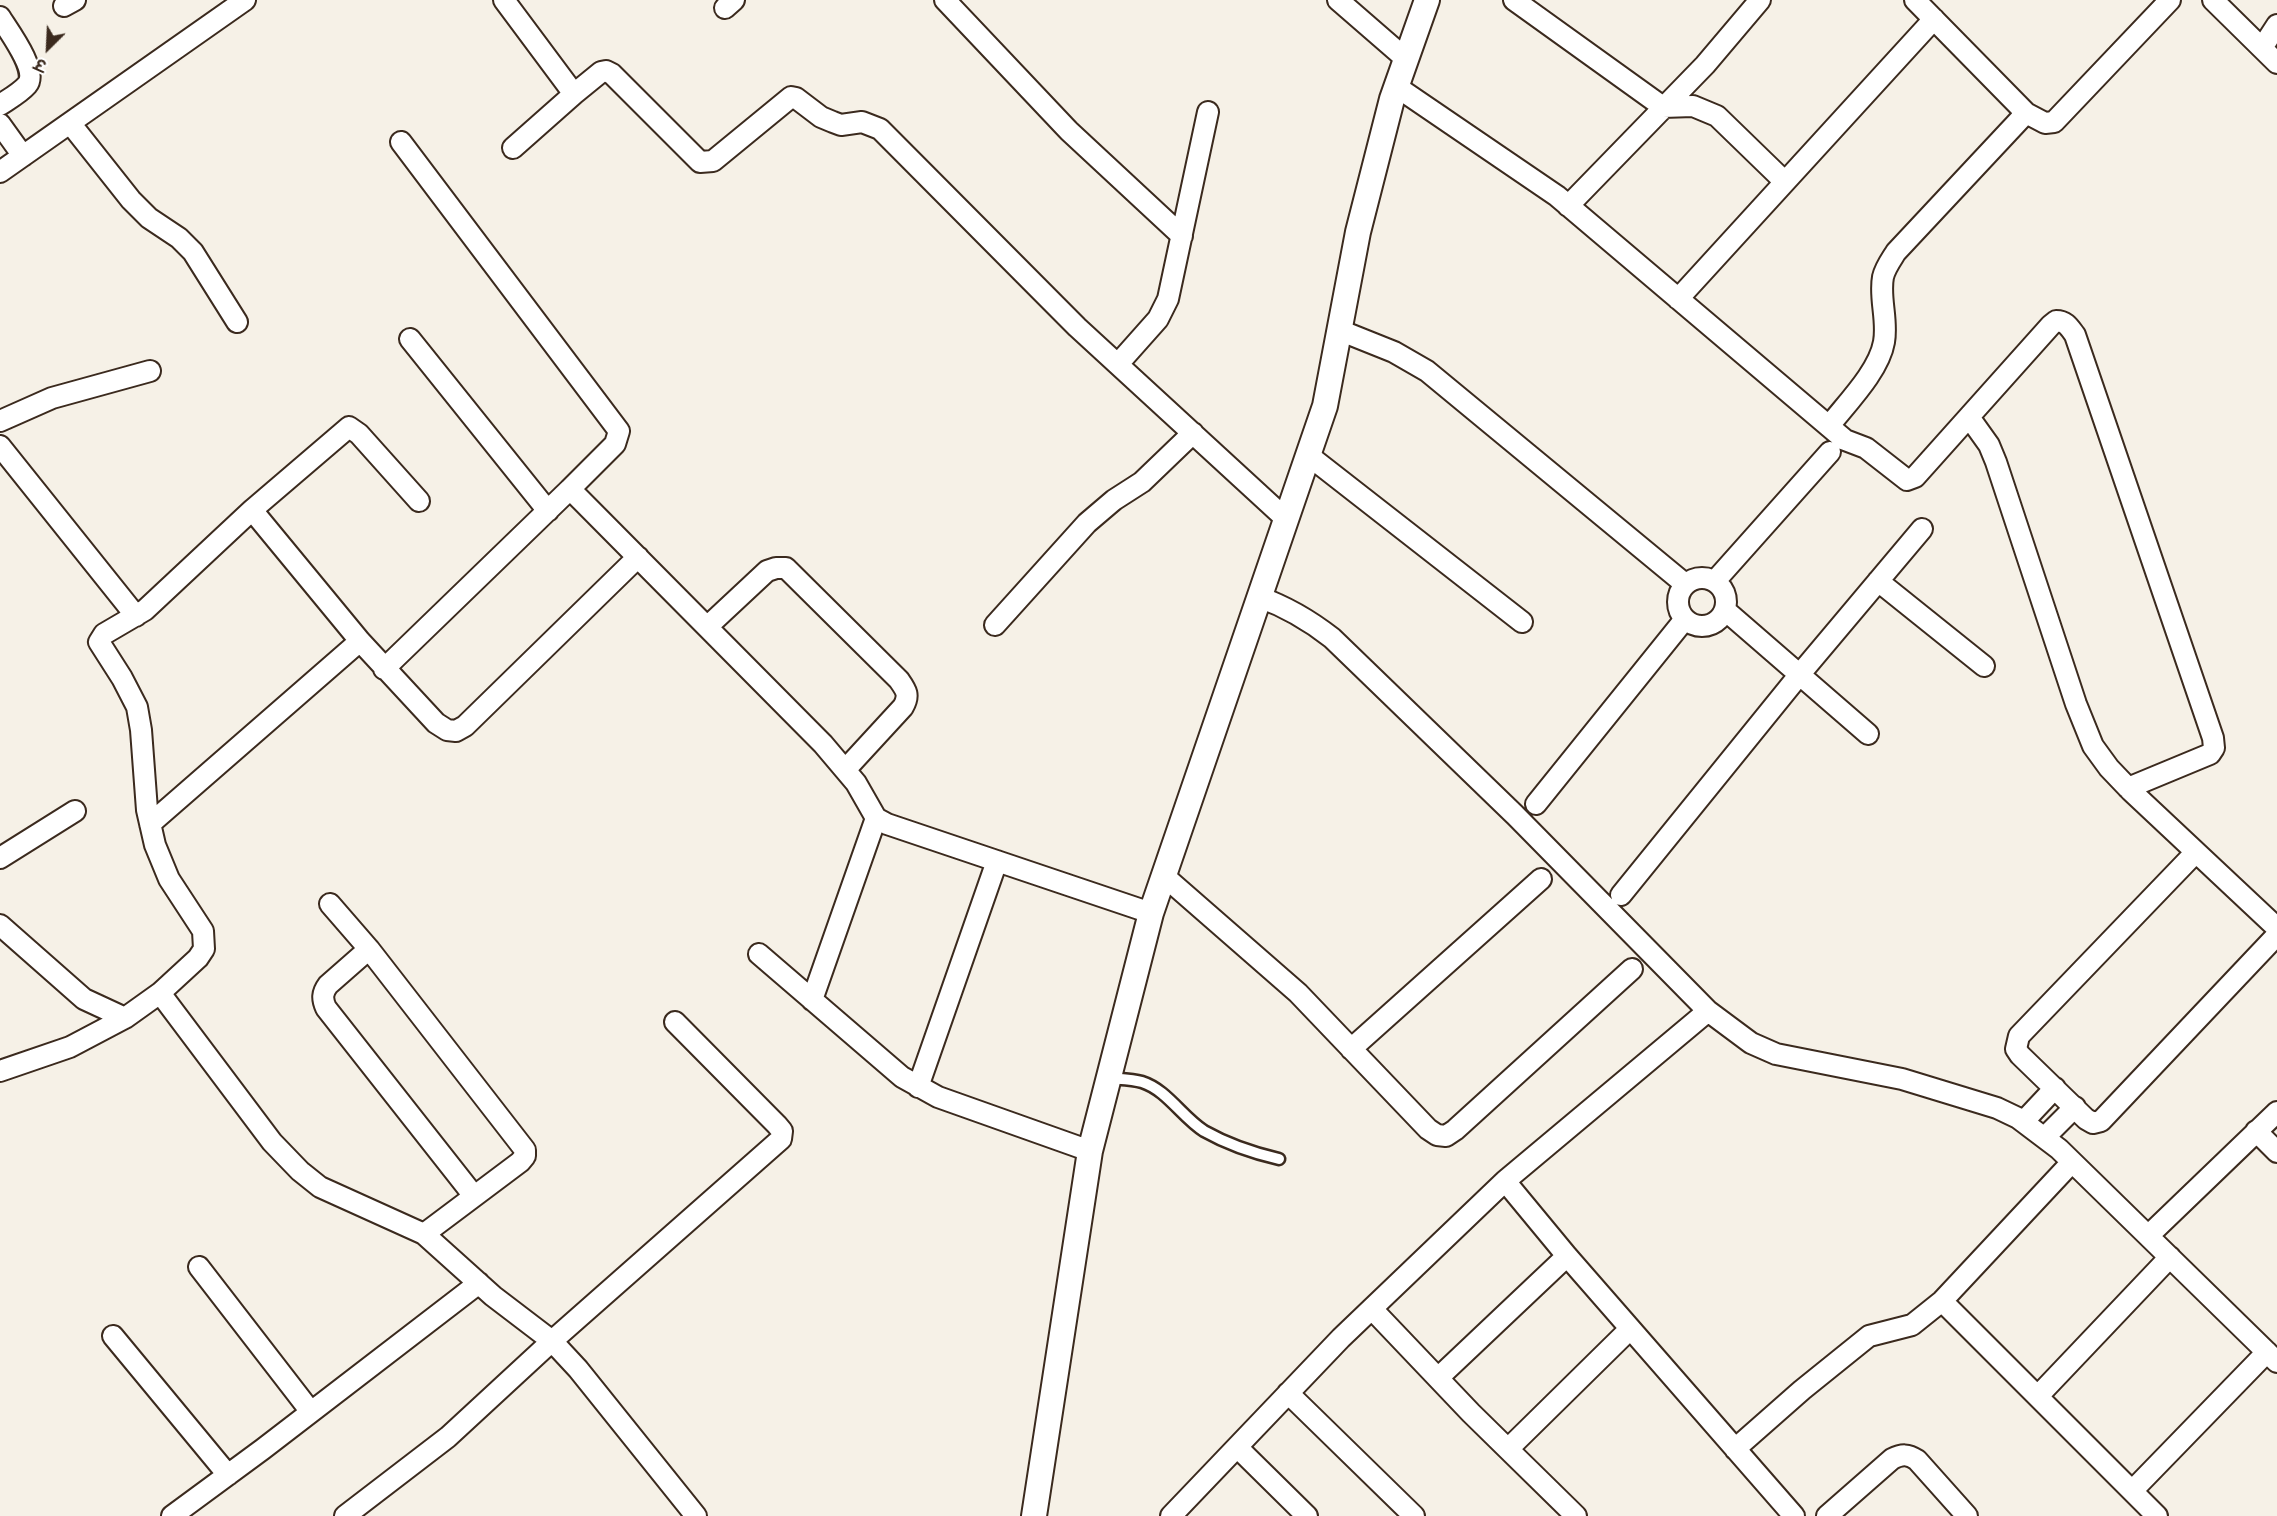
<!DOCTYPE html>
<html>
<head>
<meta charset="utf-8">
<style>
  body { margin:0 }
  #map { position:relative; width:2277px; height:1516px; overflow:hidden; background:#f6f1e7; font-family:Sriracha,"Playpen Sans Deva",sans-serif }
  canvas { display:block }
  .north { position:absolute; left:18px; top:18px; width:60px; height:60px; -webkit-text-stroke:4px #fff; paint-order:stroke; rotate:204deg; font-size:16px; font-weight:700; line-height:24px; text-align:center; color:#3b2a1e }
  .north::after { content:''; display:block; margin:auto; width:21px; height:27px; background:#3b2a1e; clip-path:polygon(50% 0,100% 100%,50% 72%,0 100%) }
</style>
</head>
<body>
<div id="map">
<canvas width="2277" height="1516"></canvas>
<div class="north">उ</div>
</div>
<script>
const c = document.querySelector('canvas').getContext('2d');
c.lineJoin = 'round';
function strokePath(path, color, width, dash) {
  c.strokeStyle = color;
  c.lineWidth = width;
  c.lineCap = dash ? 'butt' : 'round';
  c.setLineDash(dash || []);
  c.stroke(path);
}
const service = new Path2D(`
  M1109 1078C1119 1079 1132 1079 1142 1082 1167 1090 1182 1117 1204 1131 1227 1144 1253 1153 1279 1159`);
const minor = new Path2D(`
  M504 0 574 94 601 72 606 71 612 74 700 162 713 161 791 97 796 98 821 117 833 122 841 125 862 122 880 129 1077 327 1286 519
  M945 0 1069 131 1182 236
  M1338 0 1406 59
  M1514 0 1663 107 1693 106 1717 116 1785 182
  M1915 0 2026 113 2045 123 2054 122 2170 0
  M2213 0 2277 63
  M64 6 75 0
  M725 8 734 0
  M0 17C8 30 39 71 27 85 20 93 9 99 0 105
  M2262 48 2277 25
  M1397 87 1557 196 1845 440 1866 448 1907 480 1915 477 2051 325 2056 321C2066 321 2069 327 2075 335L2213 738 2214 748 2210 754 2128 788
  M70 123 131 200 149 218 179 238 193 252 237 322
  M0 124 23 156
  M401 142 619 431 615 444 570 489 823 744 856 783 876 818 887 824 1151 913
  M513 148 574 94
  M0 172 245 0
  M1568 206 1705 65 1760 0
  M1678 299 1934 19
  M1339 330 1394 352 1427 371 1685 584
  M410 339 548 511
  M1118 364 1158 319 1168 299 1208 112
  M1969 417 1989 445 1996 462 2076 704 2093 746 2109 768 2131 791 2277 928
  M0 421 52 398 150 371
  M1829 426C1847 403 1879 371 1884 342 1888 320 1879 298 1883 277 1885 268 1891 260 1896 252L2026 113
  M0 446 136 616
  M1308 455 1522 622
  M252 510 349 427 359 434 419 501
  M1678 602a24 24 0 1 1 48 0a24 24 0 1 1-48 0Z
  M1715 581 1830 452
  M1878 581 1984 666
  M1259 597C1287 607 1309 620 1332 638L1515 815 1708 1011 1751 1043 1776 1054 1902 1079 1997 1108 2018 1118 2059 1149 2277 1362
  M1725 610 1868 734
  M995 625 1087 523 1114 500 1142 482 1193 433
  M707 627 767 571 776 568H786L899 680C906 690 910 695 903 707L845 770
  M384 669 570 489
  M1536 804 1685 619
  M150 824 360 641
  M2196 852 2019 1036 2016 1049 2020 1055 2086 1119 2093 1123 2101 1121 2277 935
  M0 858 75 811
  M1164 876 1298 993 1428 1129 1437 1135 1446 1136 1455 1130 1632 969
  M1621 895 1800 674 1922 529
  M330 904 369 949 525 1150V1156L520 1162 424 1234
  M0 925 84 999 125 1018
  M369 949 328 985C322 993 322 999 326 1008L474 1196
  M759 954 902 1077 938 1097 1090 1151
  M160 993 272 1142 300 1171 320 1187 424 1234 493 1296 552 1341 578 1369 696 1516
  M812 1000 876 818
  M1351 1049 1541 879
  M0 1071 70 1047 125 1018 160 993 198 958 204 949 203 931 169 879 155 845 147 810 141 730 137 707 122 678 99 642 104 634 145 610 252 510 360 641 436 723 447 730 456 731 465 726 638 557
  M918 1087 997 861
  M2024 1121 2055 1088
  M2256 1131 2277 1152
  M2045 1137 2075 1107
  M1505 1181 1567 1256 1794 1516
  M2148 1236 2277 1112
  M199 1267 311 1412
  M1942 1301 2157 1516
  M1372 1309 1471 1413 1576 1516
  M113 1336 228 1475
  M1438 1378 1567 1256
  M1288 1393 1414 1516
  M2038 1396 2170 1257
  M1237 1447 1307 1516
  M1508 1449 1630 1329
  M1735 1449 1802 1390 1869 1336 1912 1325 1942 1301 2072 1162
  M2133 1490 2267 1352
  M172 1516 263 1449 479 1283
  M345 1516 448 1437 552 1341 781 1139 782 1131 777 1125 675 1022
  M1171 1516 1341 1338 1505 1181 1708 1011
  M1827 1516 1892 1459C1902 1454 1908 1454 1917 1460L1967 1516`);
const tertiary = new Path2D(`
  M1034 1516 1090 1151 1151 913 1325 406 1358 232 1392 99 1427 0`);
strokePath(service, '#3b2a1e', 15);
strokePath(minor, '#3b2a1e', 24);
strokePath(tertiary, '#3b2a1e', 28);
strokePath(service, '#fff', 10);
strokePath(minor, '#fff', 20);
strokePath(tertiary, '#fff', 24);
</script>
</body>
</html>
